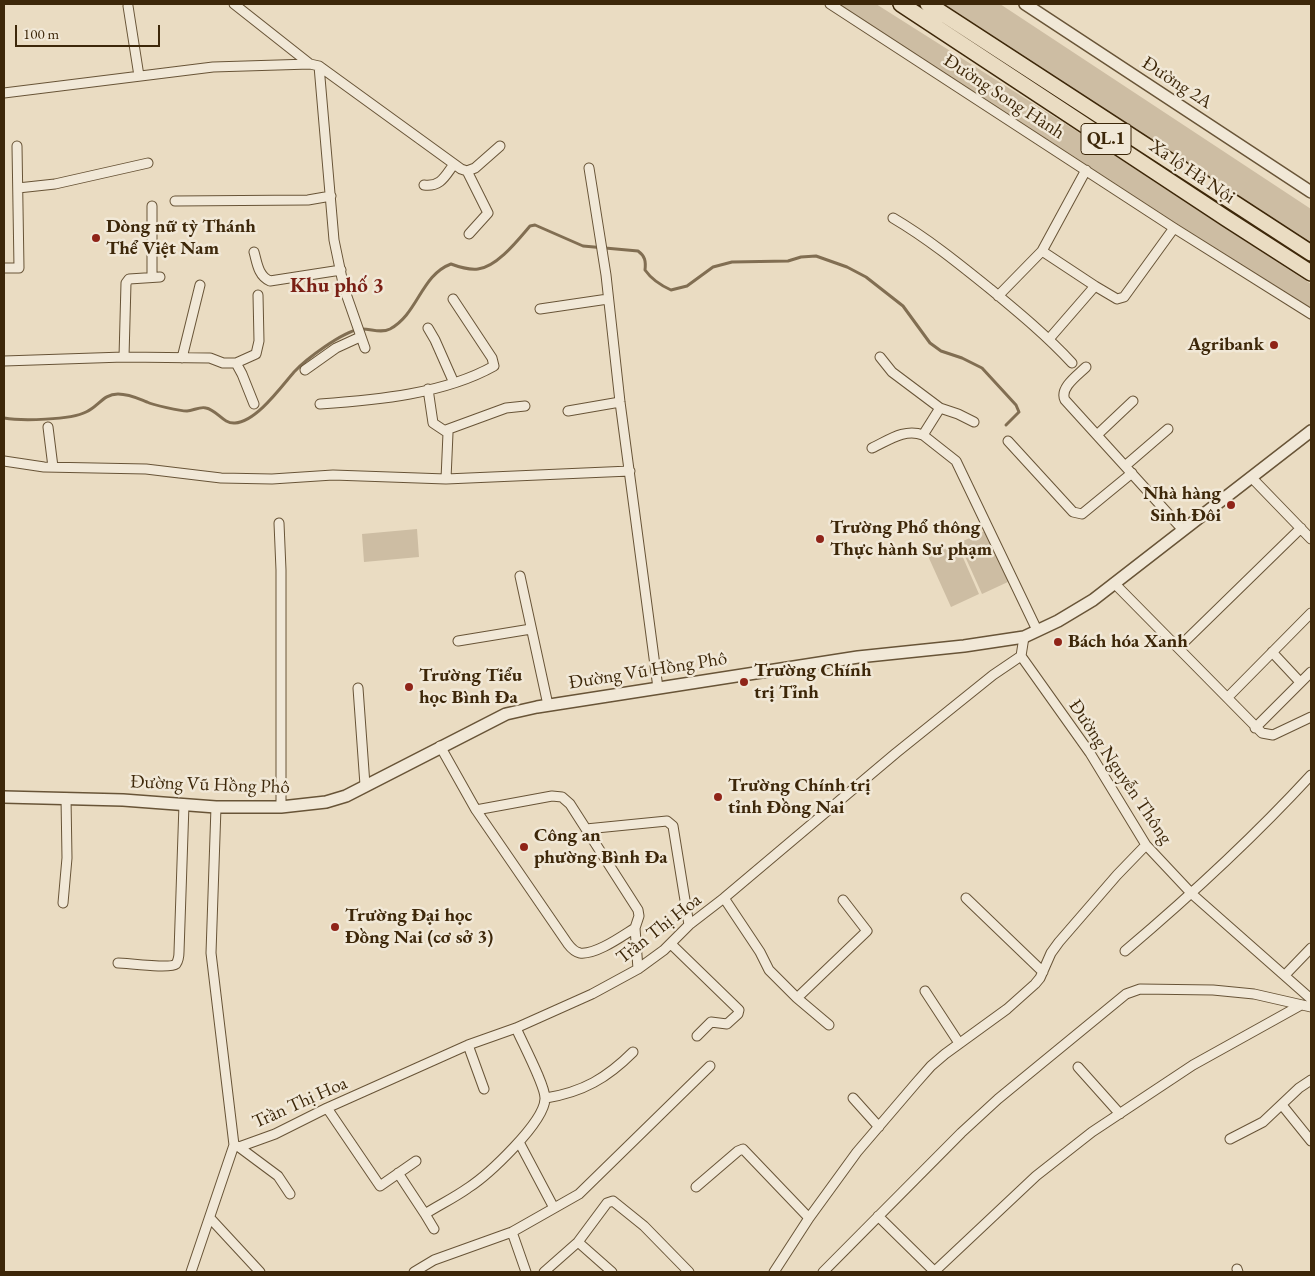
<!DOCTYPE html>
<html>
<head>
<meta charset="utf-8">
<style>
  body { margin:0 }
  #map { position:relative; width:1315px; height:1276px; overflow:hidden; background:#eadcc2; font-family:"EB Garamond",serif }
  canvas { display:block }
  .frame { position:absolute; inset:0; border:5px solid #3d2709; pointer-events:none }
  .scale { position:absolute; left:15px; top:25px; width:145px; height:22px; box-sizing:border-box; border:2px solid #3d2709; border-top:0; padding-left:6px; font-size:15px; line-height:18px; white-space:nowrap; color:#3d2709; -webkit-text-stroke:4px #f1e8d7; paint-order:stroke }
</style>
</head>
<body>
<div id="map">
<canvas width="1315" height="1276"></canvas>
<div class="frame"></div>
<div class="scale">100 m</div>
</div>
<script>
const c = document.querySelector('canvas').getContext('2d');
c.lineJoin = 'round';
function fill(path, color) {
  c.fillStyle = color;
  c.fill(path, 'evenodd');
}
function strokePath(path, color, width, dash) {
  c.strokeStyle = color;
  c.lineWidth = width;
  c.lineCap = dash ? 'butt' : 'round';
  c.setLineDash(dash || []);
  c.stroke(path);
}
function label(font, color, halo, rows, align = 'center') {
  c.font = font + ' "EB Garamond",serif';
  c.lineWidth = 5;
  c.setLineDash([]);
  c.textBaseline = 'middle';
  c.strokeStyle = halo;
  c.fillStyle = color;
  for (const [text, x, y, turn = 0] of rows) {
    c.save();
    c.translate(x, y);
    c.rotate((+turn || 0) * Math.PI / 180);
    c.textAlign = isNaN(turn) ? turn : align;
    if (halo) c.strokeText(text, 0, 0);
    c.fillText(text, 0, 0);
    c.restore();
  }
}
const green = new Path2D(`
  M837 4H876L1072 128 1311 284V312L995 105Z
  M941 4H1000L1311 209V242Z
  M417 529 419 557 364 562 362 534Z
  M987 530 1010 581 982 594 959 543Z
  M957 544 979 594 951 607 928 556Z`);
const stream = new Path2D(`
  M4 418C21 421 71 420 86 412 99 406 103 394 118 394 129 394 137 398 147 402 153 405 180 411 187 411 193 411 200 406 206 408 217 410 223 424 235 423 256 422 281 387 294 372 306 359 342 332 360 329 370 328 380 334 390 329 418 314 421 275 451 264 459 267 470 270 478 269 497 267 518 240 530 226L535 225 583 246 638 251C645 256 646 261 645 270 652 280 660 285 671 290L687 286 713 267 732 262 788 261 801 257 816 256 847 267 866 277 903 306 930 343 941 351 962 358 982 368 1016 405 1019 412 1006 425`);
const minor = new Path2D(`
  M234 4 310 64 319 66 461 169 467 171 475 168 500 146
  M830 4 1174 228 1311 314
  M128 6 139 76
  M319 66 334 240 344 288 365 348
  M4 93 213 67 310 64
  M589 168 606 275 620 402 658 688
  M467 171 488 213 469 234
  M424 185C441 187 445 176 454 164
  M18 188 55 184 148 163
  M175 201 308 200 331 196
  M893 218C927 238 958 263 989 288 1018 312 1046 335 1072 363
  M1042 251 1095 286
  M254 252C257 262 258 276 270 281L341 270
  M4 268H19L17 146
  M152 277V206
  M998 296 1042 251 1086 170
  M540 309 608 299
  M428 328 435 340 454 383
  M1049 339 1095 286 1117 299 1124 297 1174 228
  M124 357 126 283 129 279 160 277
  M880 357 892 372 940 408 923 435 956 461 1037 630
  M182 358 200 285
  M4 361 124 357 210 358 223 363H236L256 354 259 341 258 295
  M236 363 242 374 254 404
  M1086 367C1078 375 1059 388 1065 400L1183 530
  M305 370 336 348 360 337
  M428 389 433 423 448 433 446 479
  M320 404C377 400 444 394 494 366L492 358 453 299
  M940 408 958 414 974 422
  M568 411 620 402
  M48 427 53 467
  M446 430 506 408 525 406
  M1097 435 1133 401
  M1008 441 1073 512 1082 514 1132 473
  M872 448C889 440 905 428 923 435
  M4 461 44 467 146 469 221 478 272 479 333 475 446 479 630 471
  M1125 466 1168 429
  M1251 477 1311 539
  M279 523 281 570V807
  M520 576 548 705
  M1114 583 1262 733 1273 735 1311 717
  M458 641 531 629
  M1178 648 1301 528
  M1272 652 1300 682
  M1021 656 1090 753 1146 845 1192 894 1311 999
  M1021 656 1024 637
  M358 688 365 785
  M1228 697 1311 613
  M1255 728 1311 672
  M440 746 476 810 568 944C571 948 575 952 580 953 596 955 622 936 635 928
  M476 810 552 796 562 797 570 804 638 910 639 916 635 928 638 969
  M586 829 667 821 673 826 689 925
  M724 898 760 952 769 970 797 998 867 931 843 900
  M966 898 1043 972
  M63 903 67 858 66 798
  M671 944 739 1010 738 1014 727 1024 711 1022 697 1036
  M1125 951C1190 896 1253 838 1311 775
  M118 963C127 963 170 969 176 964 178 961 179 955 179 952L184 804
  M1285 975 1311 948
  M925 991 959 1043
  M797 998 829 1025
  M468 1045 484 1089
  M1078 1067 1120 1114
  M546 1098C583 1092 607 1078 633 1052
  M853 1098 879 1127
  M1282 1105 1311 1141
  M327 1108 380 1186 416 1161
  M1230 1139 1263 1122 1299 1088 1311 1080
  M519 1142 554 1208
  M234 1145 239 1147 275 1134 327 1108 468 1045 516 1028 592 994 638 969 664 950 689 925 724 898 896 753 993 675 1021 656
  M239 1147 278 1176 290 1194
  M398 1173 425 1214
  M696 1187 738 1151 743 1149 809 1218
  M878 1216 935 1272
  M210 1218 260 1272
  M434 1229 425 1214C439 1205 454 1198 468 1188 488 1175 544 1123 545 1099 546 1087 522 1042 516 1028
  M512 1232 526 1272
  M578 1242 612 1272
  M1237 1269 1238 1272
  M935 1271 1036 1176 1092 1132 1193 1065 1301 1005
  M191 1272 234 1145 211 953 216 807
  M414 1272 434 1260 512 1232 579 1194 710 1066
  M544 1272 578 1242 607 1203 613 1201 644 1226 689 1272
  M774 1272 809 1218 857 1152 916 1083 931 1066 945 1054 1007 1009 1035 984 1040 978 1051 953 1059 942 1117 875 1146 845
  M823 1272 961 1133 998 1099 1126 994 1140 989 1213 990 1254 994 1311 1007`);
const tertiary = new Path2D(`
  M1025 4 1311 192
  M4 797 123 800 216 807H281L326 802 346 796 506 714 537 707 858 657 964 646 1024 637 1058 621 1093 600 1311 431`);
const trunk = new Path2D(`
  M901 4 1227 219 1311 273
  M928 4 1311 253`);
const markers = [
  [96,238,5,"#8f2418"],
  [1274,345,5,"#8f2418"],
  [1231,505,5,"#8f2418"],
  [820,539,5,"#8f2418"],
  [1058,642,5,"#8f2418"],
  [744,682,5,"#8f2418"],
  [409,687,5,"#8f2418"],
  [718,797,5,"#8f2418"],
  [524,847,5,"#8f2418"],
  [335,927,5,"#8f2418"]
];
const shields = [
  [1106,139,50]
];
const shieldNames = [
  ["QL.1",1106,139]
];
const streetNames = [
  ["Đường 2A",1177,83,33],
  ["Đường Song Hành",1004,97,33],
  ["Xa lộ Hà Nội",1192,172,34],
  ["Đường Vũ Hồng Phô",648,671,-9],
  ["Đường Nguyễn Thông",1120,772,56],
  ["Đường Vũ Hồng Phô",210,785,2],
  ["Trần Thị Hoa",659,929,-38],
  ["Trần Thị Hoa",300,1103,-24]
];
const poiNames = [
  ["Dòng nữ tỳ Thánh",106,227],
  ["Thể Việt Nam",106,249],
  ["Agribank",1264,345,"right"],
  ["Nhà hàng",1221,494,"right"],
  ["Sinh Đôi",1221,516,"right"],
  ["Trường Phổ thông",830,528],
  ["Thực hành Sư phạm",830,550],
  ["Bách hóa Xanh",1068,642],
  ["Trường Chính",754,671],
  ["trị Tỉnh",754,693],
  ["Trường Tiểu",419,676],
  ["học Bình Đa",419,698],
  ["Trường Chính trị",728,786],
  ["tỉnh Đồng Nai",728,808],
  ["Công an",534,836],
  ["phường Bình Đa",534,858],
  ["Trường Đại học",345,916],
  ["Đồng Nai (cơ sở 3)",345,938]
];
const quarterNames = [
  ["Khu phố 3",337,286]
];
fill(green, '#cdbda3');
strokePath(stream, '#816e52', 3);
strokePath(minor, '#685437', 11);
strokePath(tertiary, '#685437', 14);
strokePath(trunk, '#3d2709', 18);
strokePath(minor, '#f1e8d7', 9);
strokePath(tertiary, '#f1e8d7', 11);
strokePath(trunk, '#eadcc2', 15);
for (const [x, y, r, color] of markers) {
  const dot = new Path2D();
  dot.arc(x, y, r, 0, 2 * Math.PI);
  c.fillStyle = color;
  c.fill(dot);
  strokePath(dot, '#f1e8d7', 2);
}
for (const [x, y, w] of shields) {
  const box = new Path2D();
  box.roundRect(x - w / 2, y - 15.5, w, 31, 4);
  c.fillStyle = '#f1e8d7';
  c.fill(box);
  strokePath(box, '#3d2709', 1);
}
label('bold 18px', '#3d2709', null, shieldNames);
label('19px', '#3d2709', '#f1e8d7', streetNames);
label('bold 19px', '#3d2709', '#f1e8d7', poiNames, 'left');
label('bold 21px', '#7a1f14', '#f1e8d7', quarterNames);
</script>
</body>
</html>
